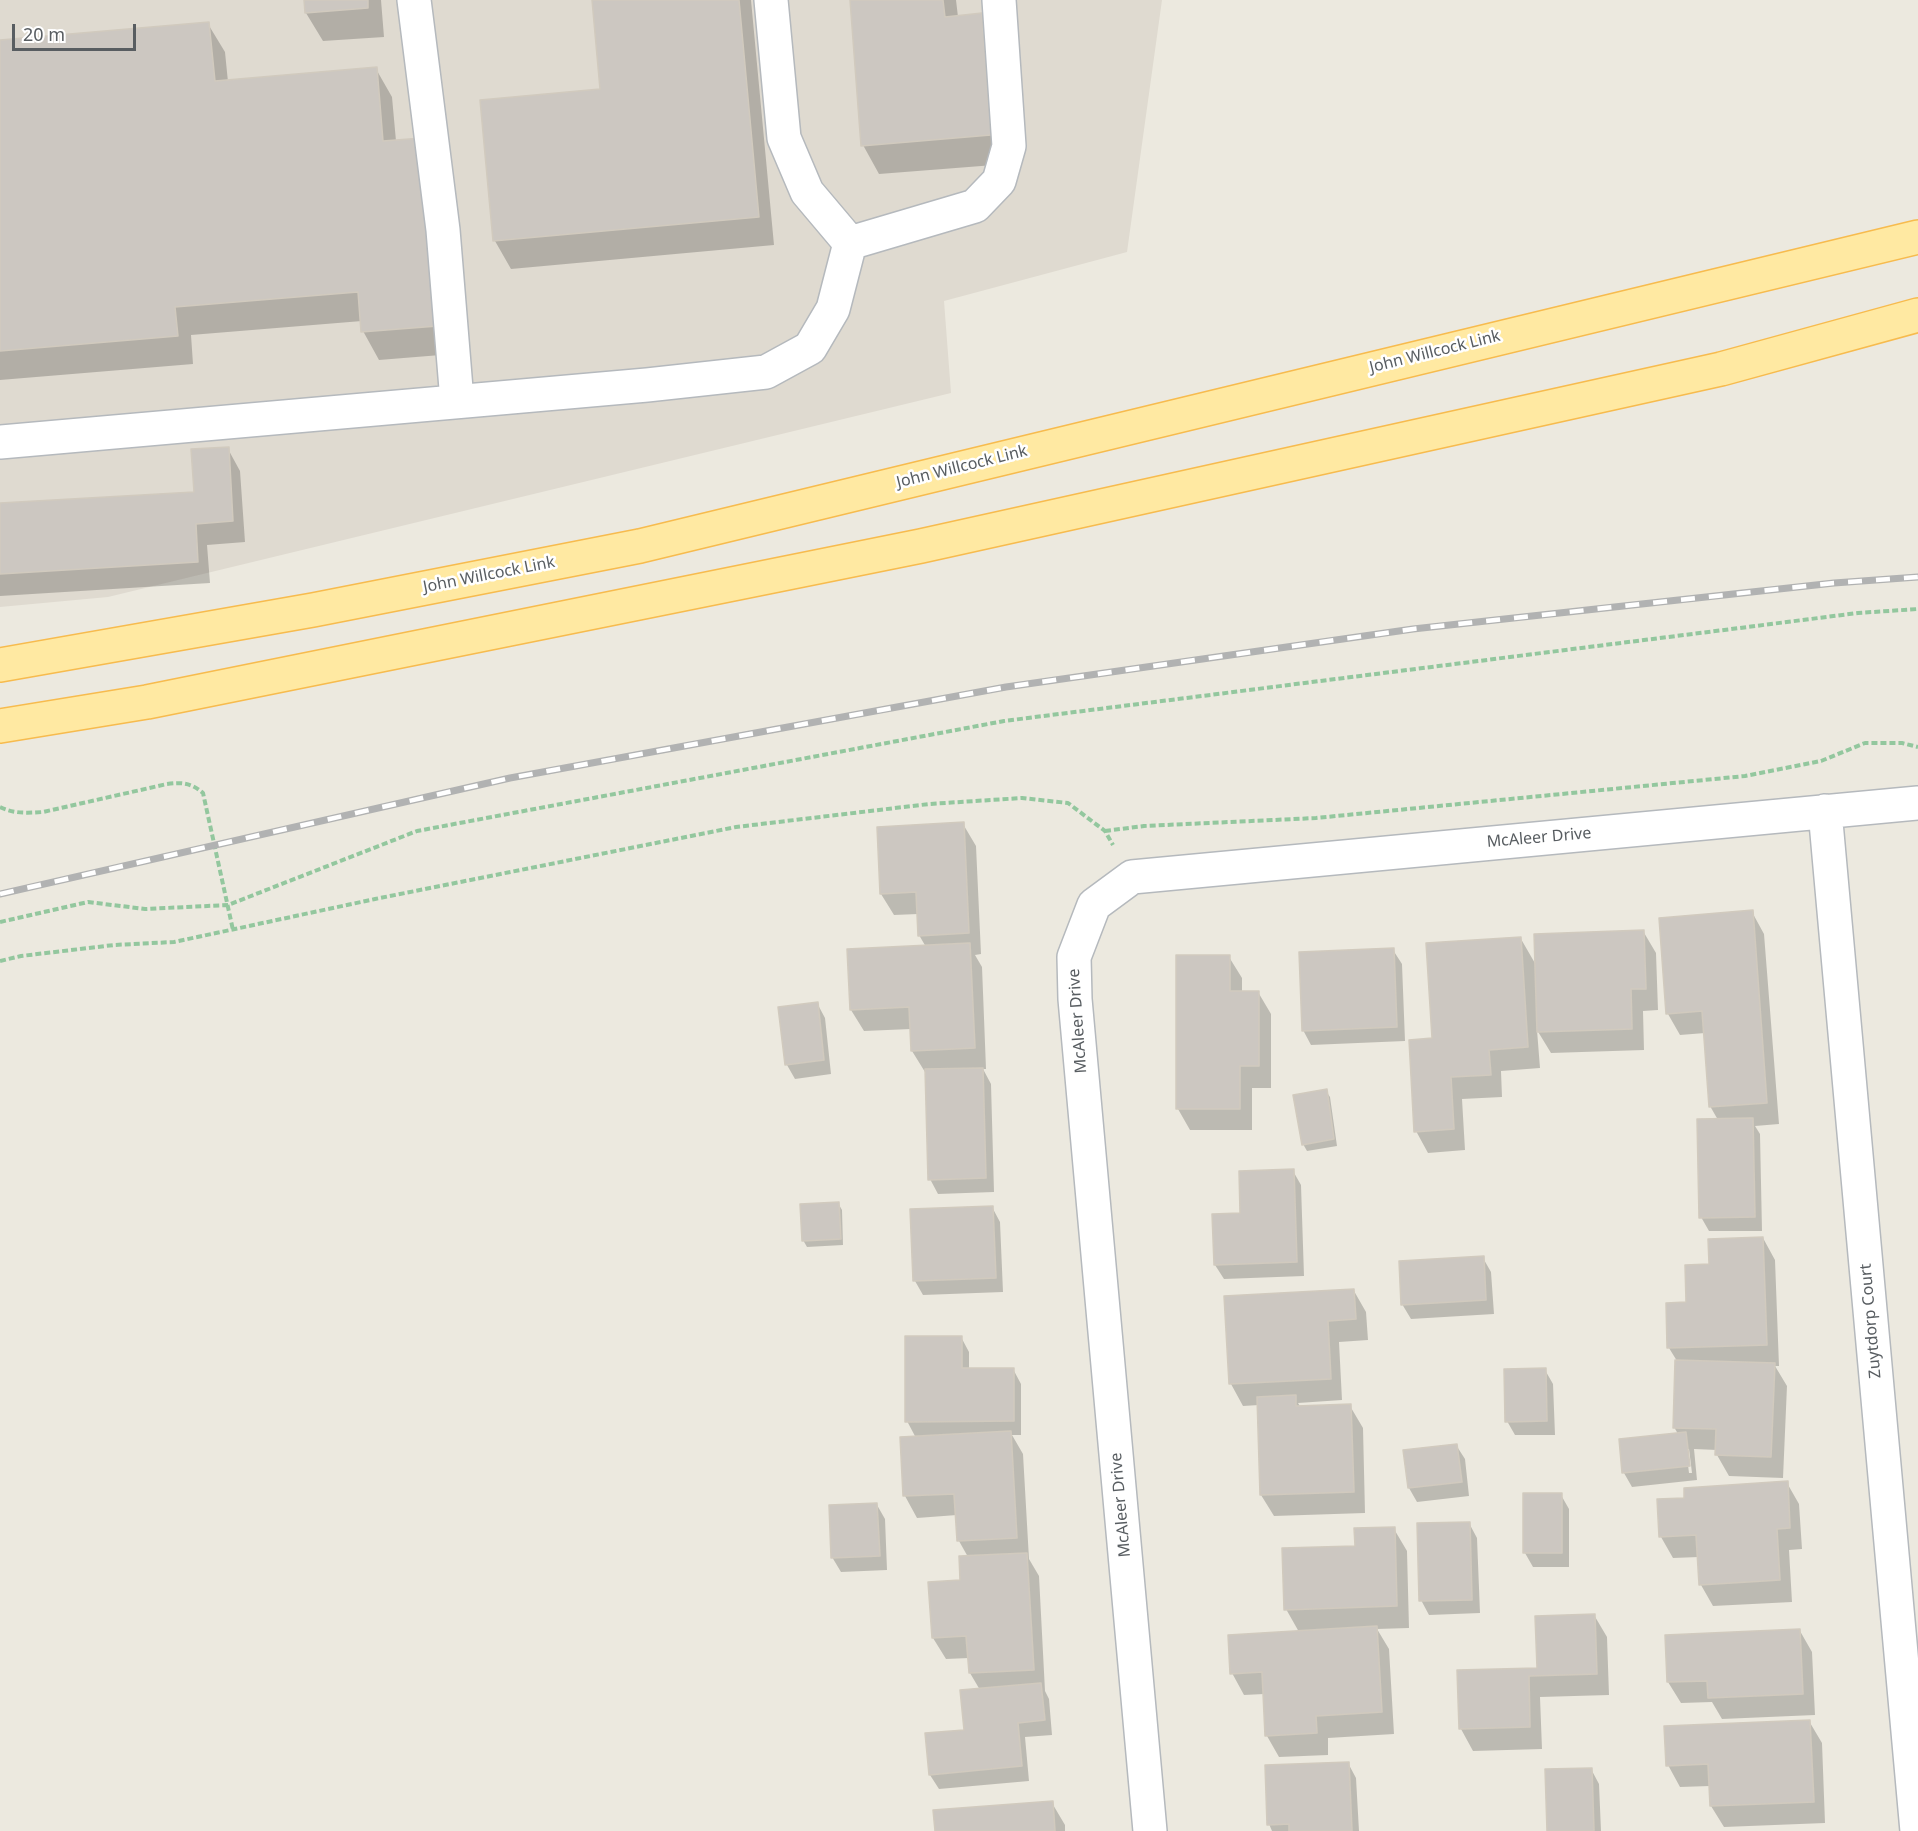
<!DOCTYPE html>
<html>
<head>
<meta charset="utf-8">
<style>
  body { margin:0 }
  #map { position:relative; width:1918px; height:1831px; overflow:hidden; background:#ece9df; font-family:"Noto Sans",sans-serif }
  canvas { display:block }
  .scale { position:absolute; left:12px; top:24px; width:124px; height:27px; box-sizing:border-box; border:3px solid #585d61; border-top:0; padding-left:8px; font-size:18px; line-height:21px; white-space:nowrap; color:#585d61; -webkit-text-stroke:4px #fff; paint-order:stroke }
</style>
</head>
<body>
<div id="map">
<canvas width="1918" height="1831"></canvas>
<div class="scale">20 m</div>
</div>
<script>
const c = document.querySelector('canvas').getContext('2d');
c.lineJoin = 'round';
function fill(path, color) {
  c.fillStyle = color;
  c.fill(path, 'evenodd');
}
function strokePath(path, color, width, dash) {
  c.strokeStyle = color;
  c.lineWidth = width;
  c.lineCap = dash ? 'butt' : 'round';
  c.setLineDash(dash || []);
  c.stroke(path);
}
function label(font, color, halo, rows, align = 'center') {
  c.font = font + ' "Noto Sans",sans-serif';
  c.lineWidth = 5;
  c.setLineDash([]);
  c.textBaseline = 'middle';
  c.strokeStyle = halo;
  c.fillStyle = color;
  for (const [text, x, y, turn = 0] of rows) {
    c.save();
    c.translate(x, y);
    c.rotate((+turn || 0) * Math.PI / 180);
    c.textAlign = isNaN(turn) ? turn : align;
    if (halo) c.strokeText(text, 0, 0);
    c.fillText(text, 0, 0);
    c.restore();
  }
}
const education = new Path2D(`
  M0 0H1162L1127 252 944 301 951 393 108 597 0 607Z`);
const shadow = new Path2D(`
  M305 0H381L384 37 323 41 306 13Z
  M594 0H751L774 245 511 269 495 241 602 91Z
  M851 0H956L958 17 981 15 997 43 1007 164 879 174 863 145Z
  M208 24 225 52 228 82 376 69 392 97 396 141 453 354 379 360 363 331 362 321 191 335 193 364 0 380V41Z
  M228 449 240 471 245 542 207 545 210 583 0 596V505L195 493Z
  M963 824 976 846 981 954 975 955 982 967 986 1069H983L991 1084 994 1192 938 1194 930 1179 926 1072H925L912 1051 911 1029 864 1031 851 1010 926 947 919 935 918 914 894 915 881 894Z
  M1752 912 1764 934 1779 1124 1755 1126 1760 1134 1762 1231H1709L1701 1217 1718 1120 1710 1106 1705 1033 1680 1035 1668 1014Z
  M1643 931 1656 953 1658 1010 1643 1011 1644 1050 1551 1053 1537 1030 1540 1068 1501 1071 1502 1097 1462 1099 1465 1150 1428 1153 1416 1131 1521 939 1536 965Z
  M1393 950 1402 964 1405 1041 1311 1045 1303 1030Z
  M1229 957 1242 978V992H1258L1271 1014V1088H1252V1130H1190L1178 1109Z
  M817 1003 825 1018 831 1074 795 1079 787 1065Z
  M1326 1091 1330 1097 1337 1146 1307 1151 1303 1144Z
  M1293 1171 1301 1185 1304 1276 1224 1279 1215 1265 1242 1215Z
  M838 1203 842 1210 843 1245 807 1247 803 1240Z
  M992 1207 1000 1222 1003 1292 923 1295 915 1281 912 1210Z
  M1763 1238 1775 1260 1779 1366H1775L1787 1386 1783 1478 1729 1476 1717 1455V1450L1694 1449 1697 1480 1632 1487 1624 1473 1678 1434 1674 1427 1677 1361 1669 1348 1688 1303 1711 1266ZM1686 1449H1689L1692 1473H1689Z
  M1483 1258 1491 1272 1494 1314 1411 1319 1402 1304Z
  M1354 1291 1366 1312 1368 1340 1339 1342 1342 1400 1298 1403 1301 1408 1350 1406 1363 1428 1365 1513 1274 1516 1261 1495 1259 1405 1243 1406 1231 1384 1226 1297Z
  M961 1337 969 1352V1369H1013L1021 1384V1435H1012L1023 1454 1029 1559 1039 1576 1045 1691 1049 1699 1052 1735 1025 1737 1029 1781 939 1789 930 1775 926 1735 966 1731 980 1690 970 1673 969 1658 946 1659 933 1638 961 1582 968 1557 959 1541 957 1515 917 1518 905 1496 902 1439 916 1438 907 1421Z
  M1545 1370 1553 1384 1555 1435H1515L1507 1421Z
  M1456 1445 1465 1459 1469 1496 1417 1502 1409 1488Z
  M1787 1483 1799 1504 1802 1549 1789 1550 1792 1602 1713 1606 1701 1585 1699 1557 1673 1558 1661 1537 1686 1499Z
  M1524 1495H1561L1569 1509V1567H1533L1525 1553Z
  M877 1505 885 1519 887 1570 841 1572 832 1557Z
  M1469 1523 1477 1538 1480 1613 1429 1615 1421 1600Z
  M1394 1529 1407 1551 1409 1628 1377 1629 1389 1649 1394 1734 1328 1738V1755L1279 1757 1267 1736 1264 1694 1244 1695 1232 1673 1299 1632 1286 1609 1356 1547Z
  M1594 1615 1607 1637 1609 1695 1540 1697 1542 1749 1473 1751 1461 1729 1538 1669Z
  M1800 1631 1812 1652 1815 1715 1722 1719 1712 1702 1681 1703 1668 1682Z
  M1809 1721 1822 1743 1825 1823 1724 1827 1711 1806 1710 1786 1680 1787 1668 1765Z
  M1348 1763 1356 1778 1359 1831H1272L1269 1824Z
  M1591 1769 1599 1784 1601 1831H1549Z
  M1052 1803 1065 1825V1831H936Z`);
const building = new Path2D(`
  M304 0H368V8L305 13Z
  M592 0H739L759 217 493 241 480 100 600 89Z
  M850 0H943L945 17 982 13 991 135 861 146Z
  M209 22 215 81 377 67 383 141 422 138 438 326 361 332 358 292 175 307 178 336 0 351V40Z
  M229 447 233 521 196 524 198 562 0 574V503L194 492 191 449Z
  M964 822 969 933 918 936 916 892 880 894 877 827Z
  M1753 910 1767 1103 1709 1107 1702 1011 1666 1014 1659 918Z
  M1644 930 1646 989H1631L1632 1029 1537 1032 1534 934Z
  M1521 937 1528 1047 1489 1050 1491 1075 1451 1077 1454 1129 1414 1132 1409 1040 1432 1038 1426 943Z
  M970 943 975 1048 911 1051 909 1007 850 1010 847 949Z
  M1394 948 1397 1027 1302 1031 1299 952Z
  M1176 955H1230V991H1259V1066H1240V1109H1176Z
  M818 1002 824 1060 785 1065 778 1007Z
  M983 1068 986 1178 928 1180 925 1069Z
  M1327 1089 1334 1139 1302 1145 1293 1095Z
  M1753 1118 1755 1217 1699 1218 1697 1119Z
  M1294 1169 1297 1262 1214 1265 1212 1214 1240 1213 1239 1171Z
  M839 1202 841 1239 802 1241 800 1204Z
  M993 1206 996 1278 913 1281 910 1209Z
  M1763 1237 1767 1345 1667 1348 1666 1303 1686 1302 1685 1265 1709 1264 1708 1239Z
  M1484 1256 1486 1300 1401 1305 1399 1261Z
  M1354 1289 1356 1319 1328 1321 1331 1379 1229 1384 1224 1296Z
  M905 1336H962V1368H1014V1421L905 1422Z
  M1675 1360 1775 1363 1771 1457 1715 1455 1716 1429 1673 1428Z
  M1546 1368 1547 1421 1505 1422 1504 1369Z
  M1296 1395V1406L1351 1404 1354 1492 1260 1495 1257 1397Z
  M1011 1431 1017 1538 957 1541 954 1494 903 1496 900 1437Z
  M1686 1432 1690 1466 1622 1473 1619 1439Z
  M1457 1444 1462 1482 1408 1488 1403 1450Z
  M1788 1481 1790 1528 1777 1529 1780 1580 1699 1585 1696 1535 1659 1537 1657 1499 1684 1498V1488Z
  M1523 1493H1562V1553H1523Z
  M877 1503 880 1556 831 1558 829 1505Z
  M1470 1522 1472 1600 1419 1601 1417 1523Z
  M1395 1527 1397 1606 1284 1610 1282 1548 1355 1546 1354 1528Z
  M1027 1553 1034 1670 969 1673 966 1636 932 1638 928 1582 960 1580 959 1556Z
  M1595 1614 1597 1674 1529 1676 1530 1727 1459 1729 1457 1670 1537 1668 1535 1616Z
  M1377 1626 1382 1712 1316 1716 1317 1733 1265 1736 1262 1672 1230 1674 1228 1635Z
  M1800 1629 1803 1694 1708 1698 1707 1681 1667 1682 1665 1635Z
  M1041 1683 1045 1720 1018 1723 1022 1766 929 1775 925 1733 964 1730 960 1690Z
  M1810 1720 1814 1802 1710 1806 1708 1764 1666 1766 1664 1726Z
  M1349 1762 1352 1831H1289V1824L1267 1825 1265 1765Z
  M1592 1768 1594 1831H1547L1545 1769Z
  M1053 1801 1055 1831H935L933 1810Z`);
const path = new Path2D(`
  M0 807C14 814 28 813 43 812L167 784C183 782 191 783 203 793L233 930
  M1105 831 1144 826 1316 818 1745 776 1821 761 1865 743H1902L1918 747
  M0 922 88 902 145 909 228 905 417 831 1004 721 1858 613 1918 609
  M0 961 21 956 114 945 174 942 375 899 736 827 929 804 1022 798 1068 803 1105 831 1113 845`);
const minor = new Path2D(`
  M414 0 443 230 457 401
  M771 0 784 138 807 192 850 243
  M0 442 647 385 766 372 810 348 833 309 850 243 975 206 999 181 1009 146 999 0
  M1825 811 1917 1831
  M1150 1831 1075 999 1074 957 1094 905 1132 877 1918 803`);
const major = new Path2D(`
  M0 665 313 610 640 546 1918 237
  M0 726 147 702 921 546 1721 369 1918 315`);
const rail = new Path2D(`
  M0 894 510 778 1006 687 1413 629 1834 583 1918 577`);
const streetNames = [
  ["John Willcock Link",1435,352,-14],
  ["John Willcock Link",962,467,-14],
  ["John Willcock Link",489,575,-11],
  ["McAleer Drive",1539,838,-5],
  ["McAleer Drive",1078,1021,-94],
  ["Zuytdorp Court",1871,1321,-95],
  ["McAleer Drive",1121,1505,-95]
];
fill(education, '#dfdad0');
fill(shadow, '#0003');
fill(building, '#ccc7c1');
strokePath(building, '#d1cabe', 1.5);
strokePath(minor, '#b5b9bd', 36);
strokePath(major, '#f7bb4e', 36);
strokePath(path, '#93c79e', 4, [6, 3]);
strokePath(minor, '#fff', 33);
strokePath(major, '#ffe9a2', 33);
strokePath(rail, '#b1b2b2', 7);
strokePath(rail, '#fff', 4.5, [14]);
label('16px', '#585d61', '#fff', streetNames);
</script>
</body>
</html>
